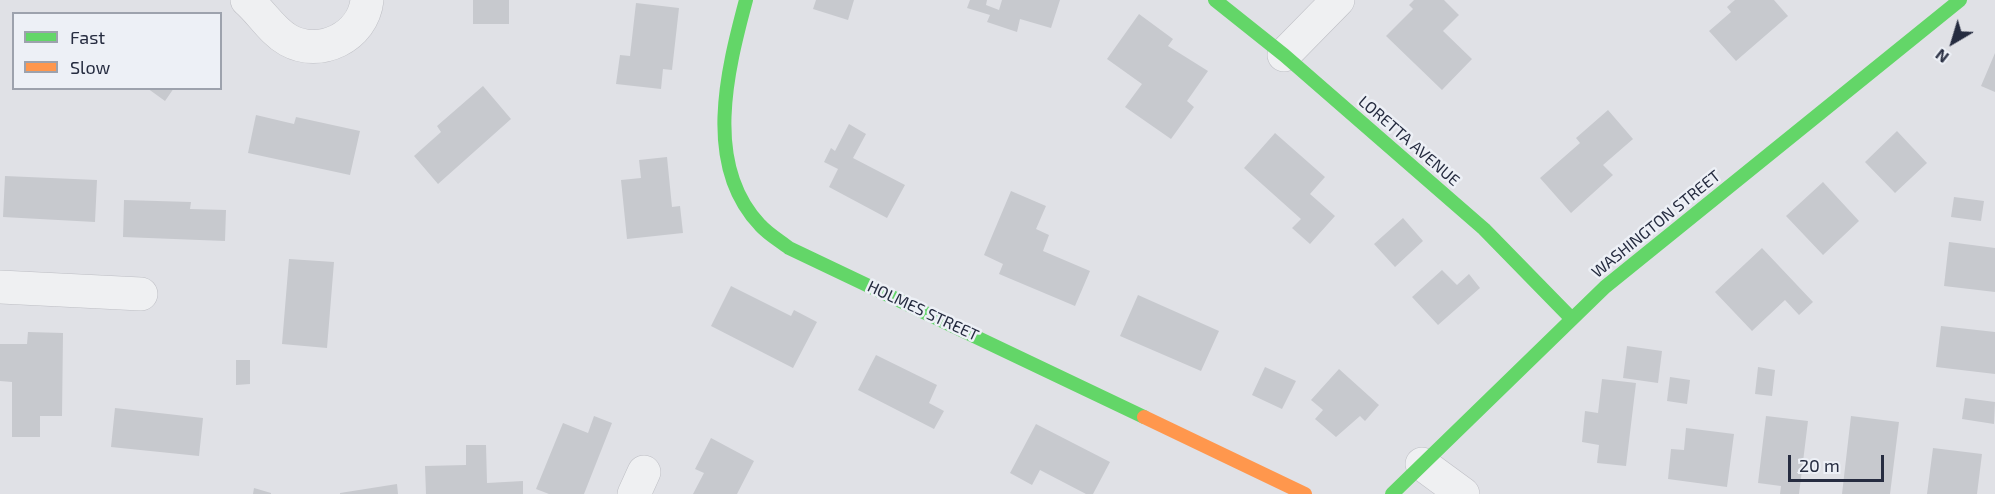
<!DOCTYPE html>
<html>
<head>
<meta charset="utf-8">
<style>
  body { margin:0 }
  #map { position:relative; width:1995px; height:494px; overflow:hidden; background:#e0e1e6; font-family:"Exo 2",sans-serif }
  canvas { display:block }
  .legend { position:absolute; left:12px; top:12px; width:210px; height:78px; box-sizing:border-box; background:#edf0f6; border:2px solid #9da2ad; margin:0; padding:8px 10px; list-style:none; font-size:18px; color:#262c40 }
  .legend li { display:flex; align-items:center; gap:12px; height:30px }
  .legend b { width:30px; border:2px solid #9da2ad }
  .north { position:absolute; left:1923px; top:12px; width:60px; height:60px; -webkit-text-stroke:4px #edf0f6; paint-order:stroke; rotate:218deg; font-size:16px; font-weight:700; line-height:24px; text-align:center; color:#262c40 }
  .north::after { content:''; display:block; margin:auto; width:21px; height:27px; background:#262c40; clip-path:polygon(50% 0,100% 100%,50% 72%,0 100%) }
  .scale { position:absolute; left:1788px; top:455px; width:96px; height:27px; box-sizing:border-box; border:3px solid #262c40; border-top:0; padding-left:8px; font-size:18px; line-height:21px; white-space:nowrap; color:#262c40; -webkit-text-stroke:4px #edf0f6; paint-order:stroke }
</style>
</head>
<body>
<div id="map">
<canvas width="1995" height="494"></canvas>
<ul class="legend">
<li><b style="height:8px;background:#63d668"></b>Fast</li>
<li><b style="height:8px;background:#ff974d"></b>Slow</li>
</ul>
<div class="north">N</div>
<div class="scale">20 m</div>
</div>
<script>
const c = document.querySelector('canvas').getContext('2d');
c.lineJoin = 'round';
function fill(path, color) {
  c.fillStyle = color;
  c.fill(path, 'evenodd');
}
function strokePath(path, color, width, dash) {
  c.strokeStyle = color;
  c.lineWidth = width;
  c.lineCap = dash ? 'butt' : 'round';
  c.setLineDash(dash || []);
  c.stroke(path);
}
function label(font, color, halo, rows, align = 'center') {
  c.font = font + ' "Exo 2",sans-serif';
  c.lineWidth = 5;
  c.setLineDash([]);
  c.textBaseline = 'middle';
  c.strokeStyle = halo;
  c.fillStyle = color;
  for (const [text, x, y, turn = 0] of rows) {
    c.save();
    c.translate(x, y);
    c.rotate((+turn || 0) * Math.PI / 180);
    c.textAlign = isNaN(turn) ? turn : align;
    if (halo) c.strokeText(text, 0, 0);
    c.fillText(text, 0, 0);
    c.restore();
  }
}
const building = new Path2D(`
  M473 0H509V24H473Z
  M816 0H854L848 20 813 9Z
  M970 0H987L986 5 999 10 1002 0H1060L1051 28 1020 19 1017 32 987 22 990 15 967 8Z
  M1414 0H1444L1459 15 1443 31 1472 59 1442 90 1386 36 1413 9 1409 5Z
  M1735 0H1774L1788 16 1736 61 1709 31 1731 12 1727 7Z
  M636 3 679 8 672 70 663 69 661 89 616 84 620 55 630 56Z
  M1139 14 1173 39 1168 46 1208 71 1187 101 1194 107 1171 139 1125 107 1142 84 1107 59Z
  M1995 53V92L1981 86Z
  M483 86 511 119 438 184 414 156 441 132 437 126Z
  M147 88H174L165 101Z
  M1608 110 1633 139 1603 165 1613 175 1571 213 1540 178 1580 143 1576 138Z
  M256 115 294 124 296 117 360 131 350 175 248 153Z
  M849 124 866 134 853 158 905 185 887 218 829 187 838 169 824 162 831 148 835 151Z
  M1897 131 1927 163 1895 193 1865 162Z
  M1275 133 1325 177 1310 194 1335 216 1310 244 1292 228 1301 219 1244 168Z
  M667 157 672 207 680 206 683 233 627 239 621 180 641 178 639 160Z
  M5 176 97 180 95 222 3 217Z
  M1823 182 1859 221 1823 255 1786 216Z
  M1011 191 1046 206 1036 229 1049 235 1043 251 1090 271 1075 306 999 274 1003 264 984 255Z
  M1954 197 1984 201 1981 221 1951 217Z
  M124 200 191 202 190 209 226 210 225 241 123 237Z
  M1403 218 1423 241 1395 267 1374 244Z
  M1949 242 1995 248V292L1944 286Z
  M1762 248 1813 302 1799 315 1785 300 1752 331 1715 292Z
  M289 259 334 262 327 348 282 344Z
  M1442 270 1457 285 1469 274 1480 288 1438 325 1412 297Z
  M731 286 791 316 794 310 817 322 793 368 711 326Z
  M1138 295 1219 331 1201 371 1120 336Z
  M1941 326 1995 332V374L1936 367Z
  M28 332 63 333 62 416H40V437H12V382L0 381V344H27Z
  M1627 346 1662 351 1658 383 1623 378Z
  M876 355 937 385 929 403 944 411 934 429 858 390Z
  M236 360H250V384L236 385Z
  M1265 367 1296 381 1282 409 1252 395Z
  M1758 367 1775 370 1772 396 1755 394Z
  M1339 369 1379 405 1365 421 1360 416 1336 437 1315 419 1323 410 1311 400Z
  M1670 377 1690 380 1687 404 1667 401Z
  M1602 379 1636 383 1626 466 1597 463 1599 445 1582 442 1585 411 1598 413Z
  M1965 398 1995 402 1994 424 1962 419Z
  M115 408 203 418 199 456 111 447Z
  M594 416 612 423 584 494H549L536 489 563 423 588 433Z
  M1766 416 1808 421 1799 494H1780L1781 486 1758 483Z
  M1851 416 1899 422 1890 494H1842Z
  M1036 424 1110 462 1093 494H1086L1040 470 1032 485 1010 473Z
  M1686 428 1734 434 1727 487 1668 479 1671 449 1684 450Z
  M711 438 754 461 737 494H693L704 473 695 469Z
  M466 445H486L487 483 523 481V494H426L425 466 466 465Z
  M1933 448 1982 454 1977 494H1927Z
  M397 484 398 494H340V493Z
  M254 488 271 493V494H253Z`);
const street = new Path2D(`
  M247 0C261 12 272 31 288 40 320 58 363 37 367 0
  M1284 55 1338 0
  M0 287 141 294
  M1422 464 1463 494
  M634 494 644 472`);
const fast = new Path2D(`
  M746 0C727 71 703 165 760 225 768 234 780 241 789 248L1144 417
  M1215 0 1284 55 1484 229 1571 318
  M1392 494 1605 287 1960 0`);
const slow = new Path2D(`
  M1144 417 1305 494`);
const streetNames = [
  ["LORETTA AVENUE",1409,141,41],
  ["WASHINGTON STREET",1656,224,-39],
  ["HOLMES STREET",923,311,25]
];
fill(building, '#c7c9ce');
strokePath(street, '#bdbec4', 34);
strokePath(street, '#eff0f2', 33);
strokePath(fast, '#63d668', 14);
strokePath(slow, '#ff974d', 14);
label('16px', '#262c40', '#edf0f6', streetNames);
</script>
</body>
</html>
